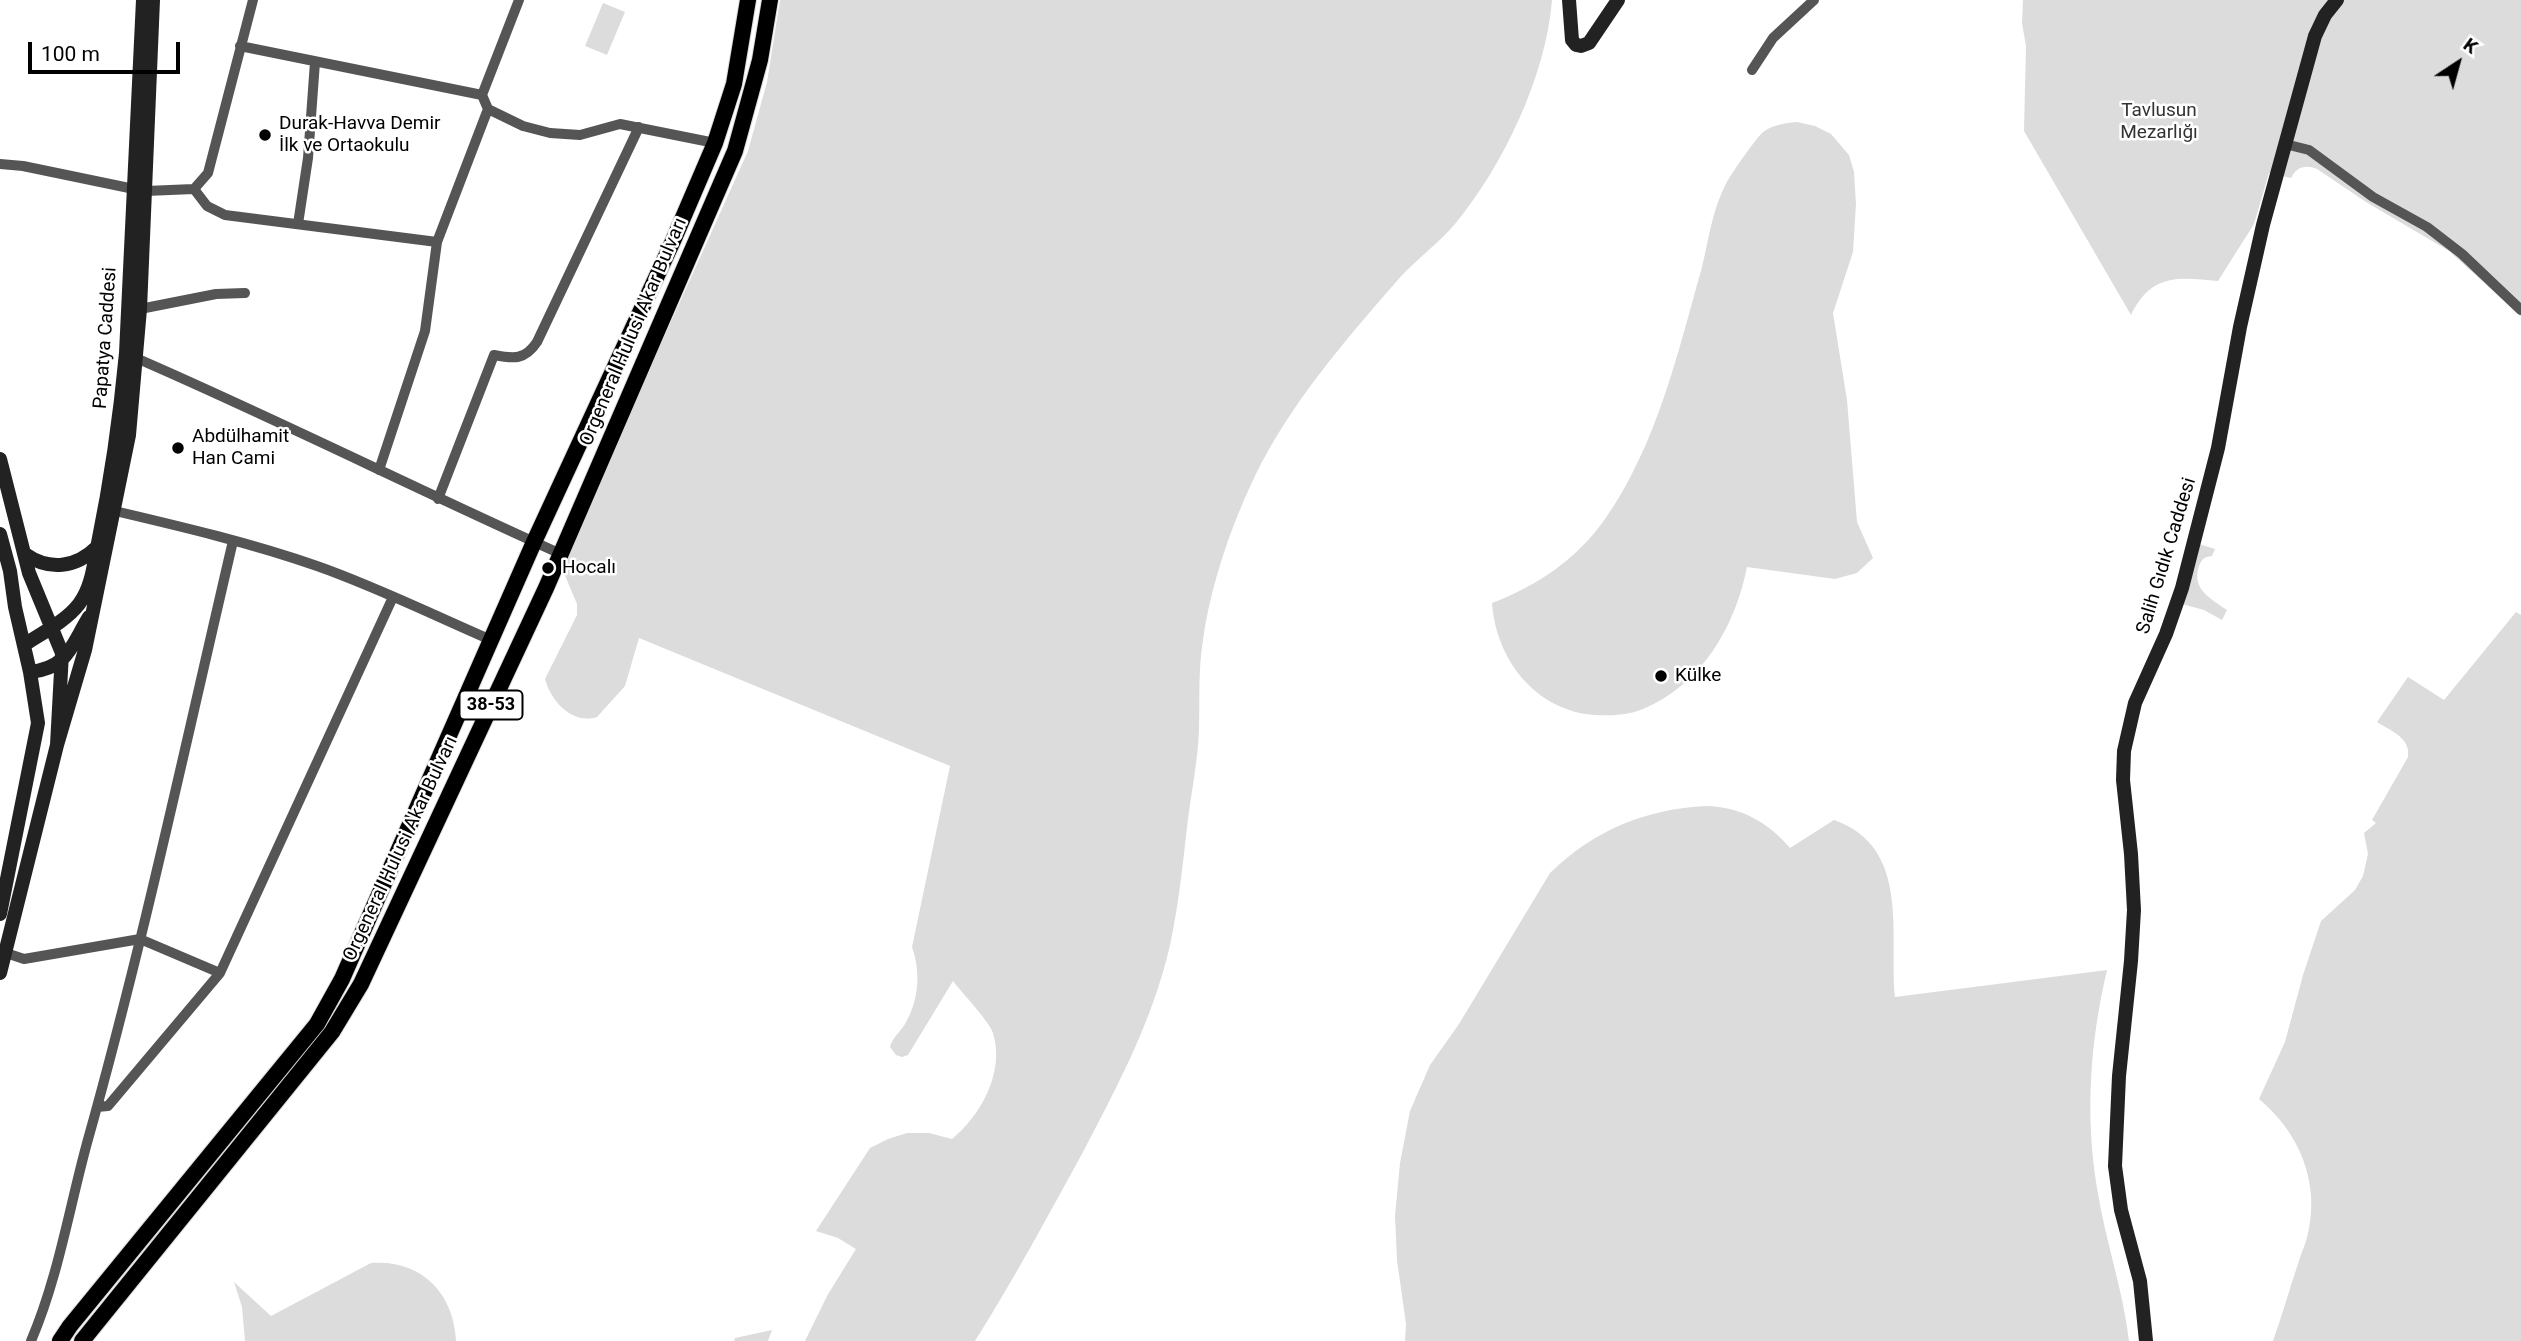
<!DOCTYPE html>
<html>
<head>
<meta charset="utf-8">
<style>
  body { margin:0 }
  #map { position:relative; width:2521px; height:1341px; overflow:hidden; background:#fff; font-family:Roboto,sans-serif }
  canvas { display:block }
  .north { position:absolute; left:2423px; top:28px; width:70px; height:70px; -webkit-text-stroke:5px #fff; paint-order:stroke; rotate:36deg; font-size:19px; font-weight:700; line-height:28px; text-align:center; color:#000 }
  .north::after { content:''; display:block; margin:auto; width:24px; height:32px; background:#000; clip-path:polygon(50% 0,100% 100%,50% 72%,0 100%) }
  .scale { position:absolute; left:28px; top:42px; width:152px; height:32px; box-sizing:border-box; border:4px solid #000; border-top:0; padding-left:9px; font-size:21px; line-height:24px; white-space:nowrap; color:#000; -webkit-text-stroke:5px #fff; paint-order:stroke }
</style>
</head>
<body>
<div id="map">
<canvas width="2521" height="1341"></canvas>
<div class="north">K</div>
<div class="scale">100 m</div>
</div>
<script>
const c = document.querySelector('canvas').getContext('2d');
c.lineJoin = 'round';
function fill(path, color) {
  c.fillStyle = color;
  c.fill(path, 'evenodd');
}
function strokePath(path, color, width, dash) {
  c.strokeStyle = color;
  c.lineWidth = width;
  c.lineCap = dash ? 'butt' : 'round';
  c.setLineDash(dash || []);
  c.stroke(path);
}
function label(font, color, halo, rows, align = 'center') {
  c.font = font + ' Roboto,sans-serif';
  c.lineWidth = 5;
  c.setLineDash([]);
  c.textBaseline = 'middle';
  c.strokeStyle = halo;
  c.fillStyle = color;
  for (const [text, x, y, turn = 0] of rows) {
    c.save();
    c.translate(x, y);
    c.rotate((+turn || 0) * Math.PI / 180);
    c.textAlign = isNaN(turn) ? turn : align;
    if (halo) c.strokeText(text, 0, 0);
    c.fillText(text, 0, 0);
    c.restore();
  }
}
const green = new Path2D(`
  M780 0H1552C1546 76 1503 166 1455 224 1437 245 1414 261 1396 282 1344 342 1290 404 1255 476 1231 526 1211 584 1203 640 1198 670 1200 699 1199 729 1198 759 1192 789 1188 819 1183 861 1179 904 1170 945 1153 1020 1118 1085 1083 1152 1048 1216 1014 1279 975 1341H805L827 1296 856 1249 838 1238 816 1231 870 1148 888 1139 907 1133H929L952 1139C981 1115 1005 1072 993 1033 989 1021 962 993 953 981L908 1055 902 1057 896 1055 890 1047C892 1038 900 1032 905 1024 919 1000 921 973 912 947L950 766 639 638 625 686 597 717C572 725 551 701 545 679L577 615V604L561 566 748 151 767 82Z
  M2023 0H2521V316L2449 251 2366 202 2317 169C2306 164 2296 167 2291 178L2269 173 2254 224 2218 281C2179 277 2151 273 2131 315L2024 131 2026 46 2022 23Z
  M603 3 625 12 607 55 585 46Z
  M1797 122 1815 126 1831 134 1849 155 1854 172 1856 204 1853 252 1833 313 1847 400 1857 522 1873 558 1857 573 1835 579 1747 567C1735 627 1702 684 1643 709 1629 715 1611 716 1595 715 1536 711 1496 660 1492 603 1537 586 1577 559 1605 519 1657 445 1678 352 1702 267 1708 242 1712 213 1723 190 1727 179 1754 141 1762 133 1771 125 1786 123 1797 122Z
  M2199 544 2215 549 2212 556C2204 557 2202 559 2199 566 2191 589 2211 599 2227 610L2222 620 2204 610 2182 604Z
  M2516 612 2521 615V1341H2273C2282 1316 2289 1290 2298 1264 2301 1253 2306 1244 2308 1233 2320 1182 2299 1132 2259 1099L2285 1042 2303 975 2321 921 2355 890 2363 876 2368 854 2364 833 2376 823 2372 820 2408 757C2411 738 2391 731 2377 722L2408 677 2444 700Z
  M1706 806C1741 807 1768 822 1790 848L1834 820C1911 847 1889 933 1895 997L2107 970C2090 1042 2085 1115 2097 1188 2105 1240 2123 1289 2129 1341H1405L1406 1324 1397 1260 1395 1216 1400 1163 1410 1111 1430 1065 1459 1024 1550 873C1594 830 1646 809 1706 806Z
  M371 1263C420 1259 454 1292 456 1341H245L242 1307 234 1282 271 1316Z
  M772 1330 768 1341H734L735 1338Z`);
const street = new Path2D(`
  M240 46 482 95 519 0
  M1752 70 1773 38 1814 0
  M488 109 523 126 550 133 580 135 620 124 715 143
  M2285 144 2309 150 2373 197 2427 227 2462 254 2521 310
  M0 164 23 166 134 189
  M194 189 207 206 225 215 437 242 488 109 482 95
  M146 191 194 189 208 173 253 0
  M298 224 308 158 315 62
  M140 309 216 294 245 293
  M136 358C279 420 418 490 561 554
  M379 470 425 331 437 242
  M438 499 494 355C514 359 525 360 537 342L639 127
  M115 511C183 527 251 543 317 566 377 587 433 615 491 640
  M6 953 24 959 140 939 220 973
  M97 1107 108 1106 220 973 393 597
  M31 1341C58 1278 69 1209 87 1143 143 944 186 742 233 541`);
const secondary = new Path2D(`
  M1569 0 1572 40 1576 45 1581 46 1589 43 1618 0
  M0 459 29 573 62 653 57 745 0 973
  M0 534 10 571 15 607 30 672 38 723 0 914
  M25 554C49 571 76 568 97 547
  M24 645C42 633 66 621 79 604 92 587 94 563 98 543 111 480 120 417 126 353L143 0
  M30 672C68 668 71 646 89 617
  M57 745 85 650 129 435 140 309 153 0
  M2146 1341 2140 1281 2121 1210 2115 1166 2119 1076 2131 961 2134 910 2131 854 2123 780 2124 751 2135 703 2166 634 2182 588 2218 448 2240 327 2263 225 2315 36 2325 15 2337 0`);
const primary = new Path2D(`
  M60 1341 70 1326 317 1024 342 979 534 542 673 241 715 143 734 84 748 0
  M82 1341 332 1032 361 984 546 588 735 151 760 60 770 0`);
const markers = [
  [265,135,7,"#000"],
  [178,448,7,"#000"],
  [548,568,7,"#000"],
  [1661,676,7,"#000"]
];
const shields = [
  [491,705,63]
];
const shieldNames = [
  ["38-53",491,705]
];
const parkNames = [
  ["Tavlusun",2159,111],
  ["Mezarlığı",2159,133]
];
const poiNames = [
  ["Durak-Havva Demir",279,124],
  ["İlk ve Ortaokulu",279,146],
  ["Abdülhamit",192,437],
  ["Han Cami",192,459],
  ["Hocalı",562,568],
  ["Külke",1675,676]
];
const streetNames = [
  ["Orgeneral Hulusi Akar Bulvarı",634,332,-67],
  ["Papatya Caddesi",106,338,-86],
  ["Salih Gıdık Caddesi",2167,556,-73],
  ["Orgeneral Hulusi Akar Bulvarı",401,849,-65]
];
fill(green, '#dcdcdc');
strokePath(primary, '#dbdbdb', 18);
strokePath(street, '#555', 10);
strokePath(secondary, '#222', 14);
strokePath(primary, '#000', 16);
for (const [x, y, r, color] of markers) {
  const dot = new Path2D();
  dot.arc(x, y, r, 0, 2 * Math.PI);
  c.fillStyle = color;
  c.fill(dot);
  strokePath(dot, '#fff', 2.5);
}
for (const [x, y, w] of shields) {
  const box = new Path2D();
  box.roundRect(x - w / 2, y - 14.5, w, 29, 5);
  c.fillStyle = '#fff';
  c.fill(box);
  strokePath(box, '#000', 2);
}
label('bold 18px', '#000', null, shieldNames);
label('19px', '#333', '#fff', parkNames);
label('19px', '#000', '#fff', poiNames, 'left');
label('19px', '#000', '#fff', streetNames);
</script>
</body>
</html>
